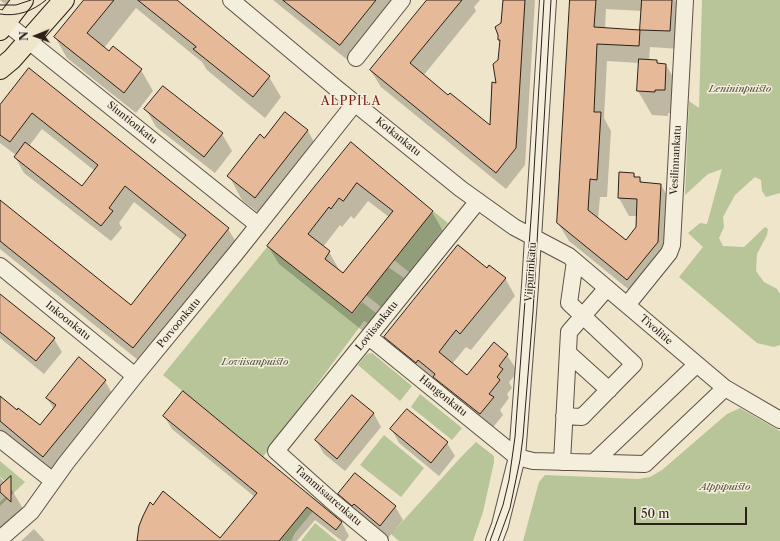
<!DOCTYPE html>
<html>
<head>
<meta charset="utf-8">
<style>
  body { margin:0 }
  #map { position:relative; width:780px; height:541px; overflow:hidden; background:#eee5ca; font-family:"Libre Caslon Text",serif }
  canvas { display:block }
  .north { position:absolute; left:16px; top:16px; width:40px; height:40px; -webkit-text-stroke:3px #f4eedd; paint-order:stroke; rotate:269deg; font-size:11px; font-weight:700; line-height:16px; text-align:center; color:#2d2019 }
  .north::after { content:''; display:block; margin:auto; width:14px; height:18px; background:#2d2019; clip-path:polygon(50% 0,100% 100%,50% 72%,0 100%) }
  .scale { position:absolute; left:634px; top:507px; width:113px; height:18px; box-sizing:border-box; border:2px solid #2d2019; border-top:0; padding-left:5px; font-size:12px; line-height:14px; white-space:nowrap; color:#2d2019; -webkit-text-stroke:3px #f4eedd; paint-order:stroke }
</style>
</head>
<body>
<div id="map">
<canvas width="780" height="541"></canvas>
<div class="north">N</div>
<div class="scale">50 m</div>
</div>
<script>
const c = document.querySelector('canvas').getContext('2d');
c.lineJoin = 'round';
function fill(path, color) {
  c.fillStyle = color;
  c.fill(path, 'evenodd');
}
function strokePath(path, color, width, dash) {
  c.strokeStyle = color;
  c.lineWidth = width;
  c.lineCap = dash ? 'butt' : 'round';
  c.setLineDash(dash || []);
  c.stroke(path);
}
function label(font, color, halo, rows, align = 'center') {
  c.font = font + ' "Libre Caslon Text",serif';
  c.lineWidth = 3;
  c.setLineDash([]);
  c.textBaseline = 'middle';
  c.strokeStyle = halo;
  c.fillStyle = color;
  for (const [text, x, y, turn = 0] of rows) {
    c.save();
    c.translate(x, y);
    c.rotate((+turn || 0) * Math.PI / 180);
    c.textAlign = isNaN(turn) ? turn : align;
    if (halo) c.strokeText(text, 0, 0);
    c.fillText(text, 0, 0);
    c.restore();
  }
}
const green = new Path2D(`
  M702 0H780V193L766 197 762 191 761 180 755 177 735 195 723 217 724 227 719 238 723 246 744 247 765 227 768 229 767 235 757 254 756 271 764 282 777 289 780 294V345L774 347 757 343 679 277 703 247 688 233 700 223 707 224 722 169 708 174 685 195 689 101 699 108Z
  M433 211 448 223 409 272 394 260Z
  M268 246 351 313 354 312 362 302 376 313 368 323 364 321 263 457 163 375Z
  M388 267 404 278 381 307 366 295Z
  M372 353 412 386 400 401 358 365 367 354Z
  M420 394 462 428 452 440 411 407Z
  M740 408 780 431V541H523L539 482 545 475 638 479 650 477 662 470 727 414Z
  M384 435 424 468 401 497 360 465Z
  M476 442 494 456V462L483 512 473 541H399L391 534 463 455Z
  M0 461 25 482 0 506V502L11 491V486L0 477Z
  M314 498 319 504 295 533 291 541H279Z
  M315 523 337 541H301Z`);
const shadow = new Path2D(`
  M0 0H21L13 10Z
  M86 0H175L269 77 281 97 265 118 207 70 202 62 136 8 104 48 109 52 113 48 141 70 153 91 136 113 67 58 55 37Z
  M273 0H400L350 62Z
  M428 0H480L474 7 476 11 423 76 449 97 491 127 497 84 500 42 499 39 504 0H535L525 165 506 189 381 87 371 71Z
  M572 0H675L680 10V49L650 47 649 61H656L658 64 666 65 680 89 678 114 668 113V116L652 115 638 91 639 63 607 61 604 118 611 131 607 197H600L598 219 626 241 637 227 638 216H629L619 198 634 174 636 178H640L643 184 661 185 671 202 667 260 638 297 569 241 558 223ZM606 9 642 11 641 31 605 29Z
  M29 69 228 229 238 245 143 364 0 249V201L131 306 183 241 134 202 119 223 122 228 111 241 24 173 15 157 16 155 0 143V106ZM42 129 95 171 82 188 29 146Z
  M146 109 222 134 232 151 215 173 156 127Z
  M285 113 308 131 321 155 269 221 242 200 229 176 265 140Z
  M351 143 432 212 443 231 363 331 279 264 268 246ZM368 201 389 217 343 275 339 272 340 271 329 252 323 247 340 225 342 227 351 216 354 219Z
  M487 269 505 278 515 296 471 350 466 347 452 364 468 376 494 343 507 355 518 372 509 382 512 388 507 394 509 398 500 410 503 415 490 431 395 354 385 337Z
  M0 295 54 339 62 352 44 374 0 338Z
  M105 381 117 402 56 477 0 432V397L17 411 40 427 54 409 47 398Z
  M183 392 342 523 349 536 345 541H342L315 520 297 541H139L220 539 255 497 172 429 164 416Z
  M353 396 374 414 381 427 345 471 324 454 316 440Z
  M392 430 447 443 455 456 439 476 399 443Z
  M0 478 10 487 22 507V511L0 532Z
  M340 494 395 506 403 520 388 538 362 517 347 508Z
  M34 529 45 541H21Z`);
const building = new Path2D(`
  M84 0H114L87 33 109 51 113 46 142 69 124 93 54 37Z
  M138 0H177L270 76 253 97 193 49 196 47Z
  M283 0H376L340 45Z
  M427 0H462L410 63 448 95 450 93 490 125 492 82 496 83 493 64 498 60 500 40H498V35L495 27 501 23 503 0H525L516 148 496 173 370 70Z
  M570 0H596L594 27 640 30 639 46 597 44 594 112H601L597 180 590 179 588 210 626 240 636 227 637 199 618 198 619 172 634 173V177H640V182L661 184 658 242 627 280 557 223Z
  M642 0H672L670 31 640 30Z
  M639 59 657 60V63L666 64 665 90H655V92L637 91Z
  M29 68 229 228 133 348 0 241V200L131 305 186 235 125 186 109 208 113 211 101 226 14 157 25 142 82 186 98 165 32 113 10 142 0 135V105Z
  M163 86 223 133 204 157 144 109Z
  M285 112 308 130 255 198 227 176 260 134 264 138Z
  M351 142 433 211 352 313 267 246ZM357 183 393 211 343 273 325 259 330 251 308 234 329 207 331 209 339 198 343 201Z
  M458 245 487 268 489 265 506 278 460 334 456 330 439 352 467 375 494 342 508 354 499 366 503 369 497 377 500 380 489 394 494 397 480 414 433 377 435 374 418 360 416 363 384 337Z
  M0 294 55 338 36 361 0 332Z
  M79 357 106 380 43 457 0 421V396L17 410 18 408 40 425 56 405 46 398Z
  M183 391 342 522 336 530 307 507 279 541H137L139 526 143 516 150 502 153 505 163 491 220 538 257 493 163 416Z
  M352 395 374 413 337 459 315 440Z
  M407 409 448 442 431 463 390 429Z
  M355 473 396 506 380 526 354 504 352 506 338 494Z
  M11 476V502L0 492V486Z`);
const minor = new Path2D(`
  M231 0 336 88 461 189 514 227 569 256 725 388 780 420
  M0 18 258 225
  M356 58 402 0
  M0 266 135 376
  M627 305 669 253 672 245 685 0
  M369 337 517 457 533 461 645 464 725 388
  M568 353 609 390
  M564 416 582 417 634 364 569 303 575 261
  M0 439 53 481
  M562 462 569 332 607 288
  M593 463 696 365
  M0 539 31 512 66 463 135 376 236 253 355 103
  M380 541 333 502 276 451 478 201
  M494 541 500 525 517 457 530 286 548 0`);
const major = new Path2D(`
  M0 30 23 0
  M0 69 12 59 64 0`);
const tram = new Path2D(`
  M0 5H16L31 0
  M0 14C17 17 33 11 46 0
  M490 541 503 505 509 480 515 437 532 205 544 0
  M498 541 510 508 520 460 523 437 533 312 551 0`);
const parkNames = [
  ["Lenininpuisto",740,89],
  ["Loviisanpuisto",255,362],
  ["Alppipuisto",725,487]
];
const streetNames = [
  ["Siuntionkatu",132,123,39],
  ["Kotkankatu",398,137,39],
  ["Vesilinnankatu",676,160,-87],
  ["Viipurinkatu",531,272,-86],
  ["Inkoonkatu",68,321,39],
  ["Porvoonkatu",179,323,-50],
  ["Loviisankatu",377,326,-51],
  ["Tivolitie",656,330,41],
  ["Hangonkatu",443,396,39],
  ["Tammisaarenkatu",328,496,41]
];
const quarterNames = [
  ["ALPPILA",351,102]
];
fill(green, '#b7c598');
fill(shadow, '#0003');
fill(building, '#e6b998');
strokePath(building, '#2d2019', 1);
strokePath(minor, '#5d5145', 18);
strokePath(major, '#2d2019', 22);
strokePath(minor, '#f4eedd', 16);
strokePath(major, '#eee5ca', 20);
strokePath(tram, '#2d2019', 1);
label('italic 10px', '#56523f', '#f4eedd', parkNames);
label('10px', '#2d2019', '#f4eedd', streetNames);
c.letterSpacing = '1px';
label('12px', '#7a1f14', '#f4eedd', quarterNames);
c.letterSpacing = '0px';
</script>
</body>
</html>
